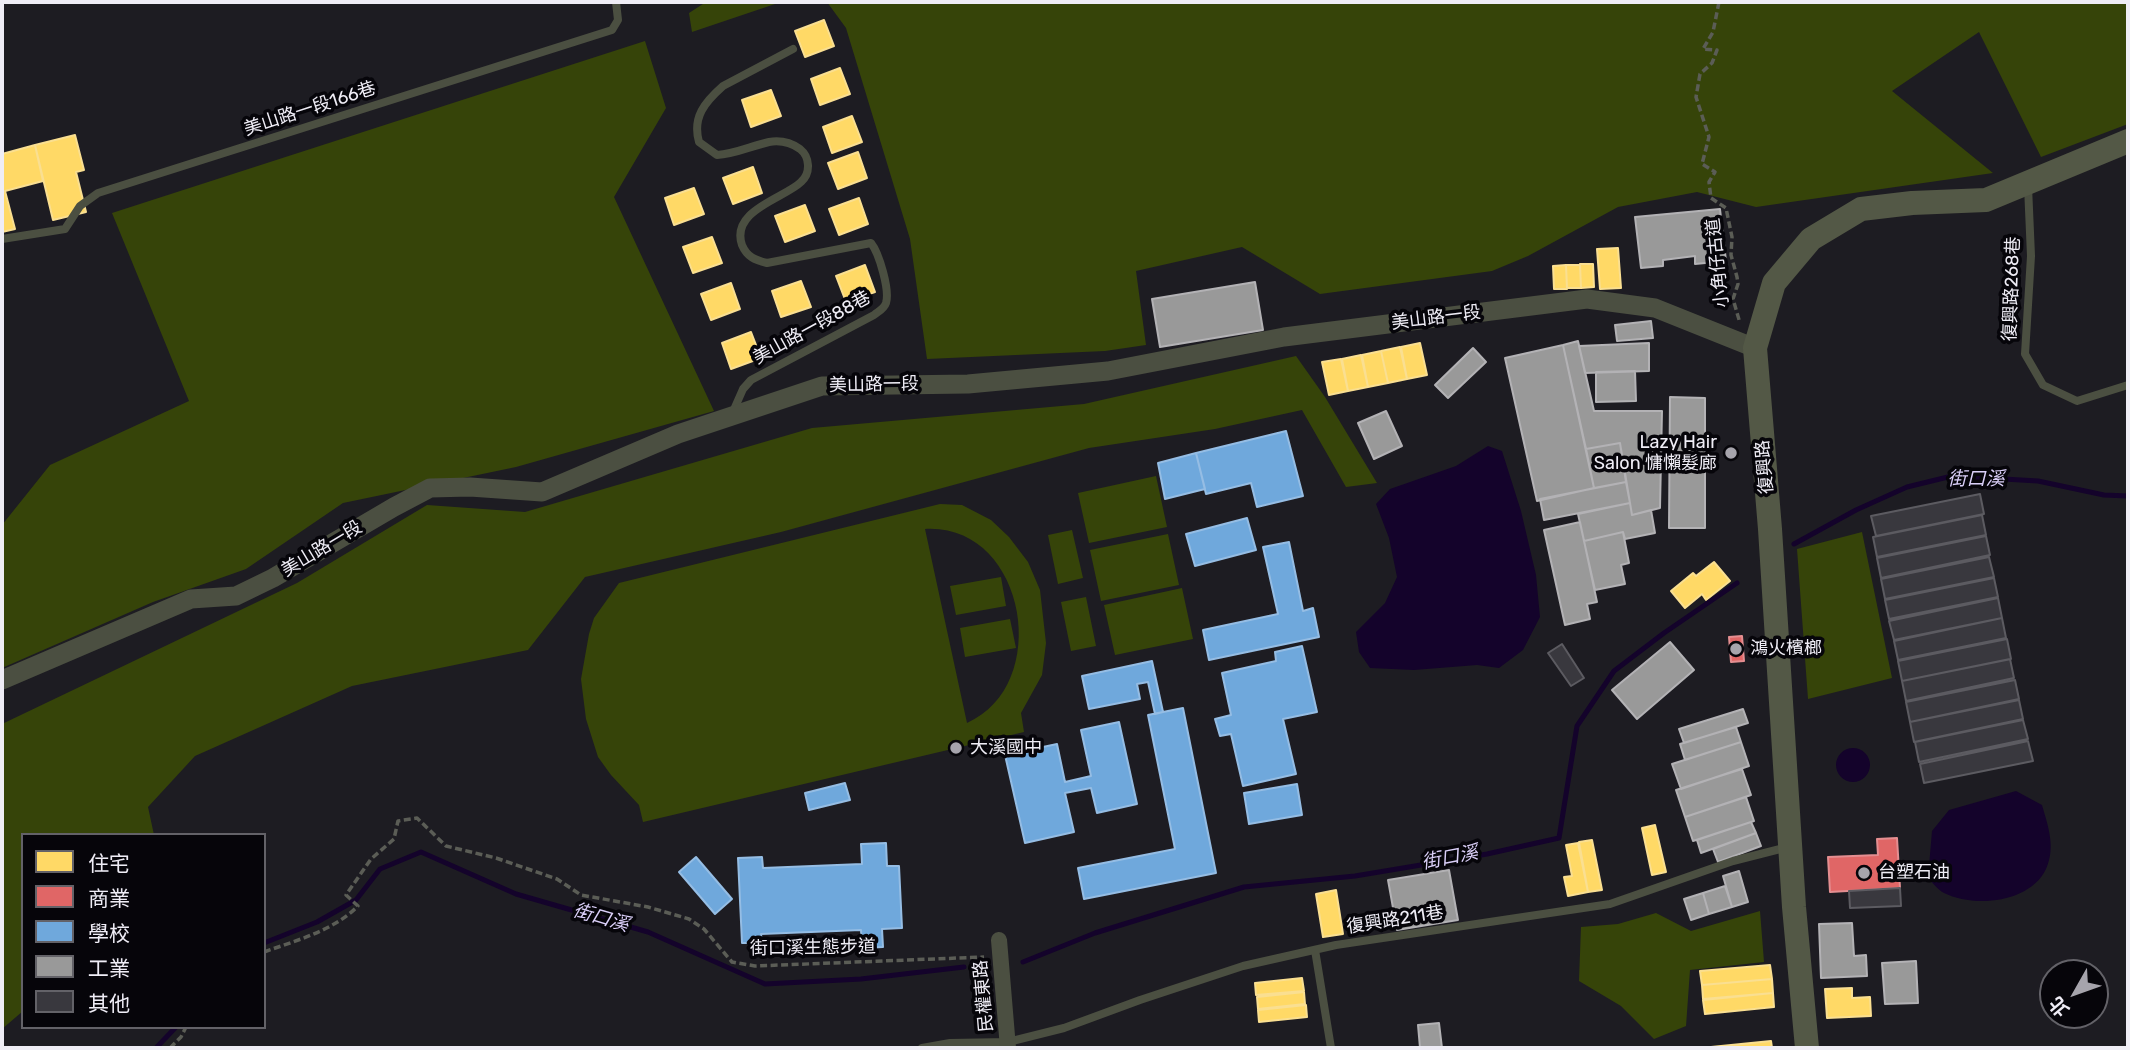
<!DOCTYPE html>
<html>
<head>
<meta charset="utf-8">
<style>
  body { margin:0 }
  #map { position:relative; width:2130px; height:1050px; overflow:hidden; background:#1d1c22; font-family:Rubik,"Noto Sans TC",sans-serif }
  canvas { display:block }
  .frame { position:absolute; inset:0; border:4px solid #efedf6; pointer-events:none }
  .legend { position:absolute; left:21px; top:833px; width:245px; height:196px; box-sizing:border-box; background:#06050a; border:2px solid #636268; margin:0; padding:9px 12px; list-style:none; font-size:21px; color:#efedf6 }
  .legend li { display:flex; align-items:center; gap:14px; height:35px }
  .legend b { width:35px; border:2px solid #636268 }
  .north { position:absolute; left:2039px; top:959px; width:70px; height:70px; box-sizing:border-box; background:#06050a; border:2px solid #636268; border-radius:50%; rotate:230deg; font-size:19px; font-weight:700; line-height:28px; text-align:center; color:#efedf6 }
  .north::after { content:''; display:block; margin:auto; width:24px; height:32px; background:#a6a4ac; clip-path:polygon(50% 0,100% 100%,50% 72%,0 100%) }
</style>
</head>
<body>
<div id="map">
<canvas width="2130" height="1050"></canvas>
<div class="frame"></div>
<ul class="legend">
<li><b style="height:19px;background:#ffd966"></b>住宅</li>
<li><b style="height:19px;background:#e06666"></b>商業</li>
<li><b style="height:19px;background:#6fa8dc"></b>學校</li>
<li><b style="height:19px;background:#999"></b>工業</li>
<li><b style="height:19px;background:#39383e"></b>其他</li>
</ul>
<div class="north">北</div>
</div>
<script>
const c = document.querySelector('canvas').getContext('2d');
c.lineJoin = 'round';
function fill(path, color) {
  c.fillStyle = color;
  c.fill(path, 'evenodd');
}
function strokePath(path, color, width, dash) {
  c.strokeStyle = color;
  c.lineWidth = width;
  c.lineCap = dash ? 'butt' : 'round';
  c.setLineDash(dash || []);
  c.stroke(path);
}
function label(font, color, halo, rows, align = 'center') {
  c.font = font + ' Rubik,"Noto Sans TC",sans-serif';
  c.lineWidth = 7;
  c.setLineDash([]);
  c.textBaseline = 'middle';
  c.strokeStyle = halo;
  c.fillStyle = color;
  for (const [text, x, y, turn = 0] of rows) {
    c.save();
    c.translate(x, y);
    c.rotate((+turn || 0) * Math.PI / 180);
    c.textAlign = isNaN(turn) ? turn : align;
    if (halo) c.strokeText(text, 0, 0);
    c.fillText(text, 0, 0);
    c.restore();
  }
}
const green = new Path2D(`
  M706 2H781L692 32 689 13Z
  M827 2H2128V124L2041 157 1979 32 1892 91 1993 173 1756 207 1697 192 1618 207 1528 256 1492 271 1320 294 1242 247 1136 271 1146 345 1105 351 927 359 910 239 846 28Z
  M645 41 666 108 614 197 714 411 516 467 343 503 246 569 153 602 2 668V525L50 465 189 401 112 213Z
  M1296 356 1325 397 1377 483 1346 487 1302 410 1215 429 1089 448 781 532 585 577 528 650 352 686 195 756 148 807 154 835H23V1011L2 1029V724L297 583 427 505 525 512 812 428 1084 404Z
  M1156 476 1167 527 1089 543 1078 493Z
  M940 504 962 505 991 520 1009 537 1028 562 1040 590 1046 643 1042 675 1021 713 1024 732 643 822 639 805 611 775 598 757 586 719 581 679 589 634 594 618 619 583ZM925 529C1026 523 1054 685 967 723Z
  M1072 530 1083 578 1058 584 1048 535Z
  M1862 532 1892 678 1808 699 1797 549Z
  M1168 534 1179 585 1101 601 1090 550Z
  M1001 577 1006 606 956 615 950 586Z
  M1182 588 1193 639 1115 655 1104 605Z
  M1086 597 1096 646 1071 651 1061 602Z
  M1010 619 1016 648 965 657 960 628Z
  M1760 911 1764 962 1690 970 1686 1026 1654 1039 1621 1006 1579 981 1581 927 1618 924 1656 913 1691 931Z`);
const water = new Path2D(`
  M1488 446 1502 451 1521 511 1536 575 1540 617 1523 650 1499 668 1477 665 1414 670 1370 668 1359 652 1356 632 1385 603 1397 577 1389 538 1376 504 1390 489 1456 466Z
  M1836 765a17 17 0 1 1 34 0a17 17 0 1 1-34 0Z
  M2016 791 2042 805C2048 826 2056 847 2046 869 2030 903 1974 908 1944 893 1938 890 1933 883 1928 878L1932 831 1949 810Z`);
const homes = new Path2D(`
  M824 20 834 46 805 57 795 31Z
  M840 68 850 94 820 105 811 79Z
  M771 90 781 116 751 127 742 100Z
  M852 116 862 142 832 153 823 127Z
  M75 135 84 170 76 172 86 212 53 220 35 145Z
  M35 145 43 181 5 191 15 229 2 232V154Z
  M858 152 867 178 838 189 828 163Z
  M753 167 762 193 733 204 723 178Z
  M694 188 704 214 674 225 665 198Z
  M859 198 868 224 839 235 829 209Z
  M805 205 815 231 785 242 775 216Z
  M712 237 722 263 693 273 683 247Z
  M1618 248 1621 288 1600 289 1597 249Z
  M1580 264H1593L1594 287 1581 288Z
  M865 265 875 292 846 302 836 276Z
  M1566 265 1567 289H1554L1553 266Z
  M1566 265H1580L1581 288H1567Z
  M801 281 811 307 781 317 772 291Z
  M731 283 740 309 711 320 701 294Z
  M751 332 761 358 731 369 722 343Z
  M1420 343 1427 375 1407 379 1401 347Z
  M1400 347 1407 379 1388 383 1381 351Z
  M1381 351 1388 383 1368 387 1362 355Z
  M1361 355 1368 387 1348 391 1342 359Z
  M1341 359 1348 391 1329 395 1322 362Z
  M1714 562 1730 581 1706 600 1702 594 1685 608 1671 591 1693 573 1696 576Z
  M1655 825 1666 872 1652 875 1642 828Z
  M1592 840 1602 890 1588 892 1579 842Z
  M1578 843 1588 892 1568 896 1564 877 1572 876 1566 845Z
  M1336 890 1343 934 1323 937 1316 894Z
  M1770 965 1772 979 1702 985 1700 971Z
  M1302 978 1304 991 1256 995 1255 983Z
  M1772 979 1773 993 1703 999 1702 985Z
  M1852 988V998L1870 997 1871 1016 1827 1018 1825 989Z
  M1304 992 1305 1004 1258 1009 1257 997Z
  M1773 993 1774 1007 1705 1014 1703 1000Z
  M1306 1005 1307 1017 1259 1022 1258 1010Z
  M1771 1041 1772 1048H1701Z`);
const shops = new Path2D(`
  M1742 636 1744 661 1731 662 1729 637Z
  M1897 838 1900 888 1830 892 1828 857 1878 855 1877 839Z`);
const schools = new Path2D(`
  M1286 431 1303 496 1257 507 1251 483 1206 494 1196 453Z
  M1196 453 1205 489 1165 499 1158 463Z
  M1247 518 1256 550 1195 566 1186 534Z
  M1289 542 1303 611 1313 608 1319 637 1209 660 1203 630 1278 614 1263 547Z
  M1302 646 1317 712 1283 719 1296 774 1243 786 1231 734 1220 736 1215 719 1231 715 1222 673 1276 661 1275 652Z
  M1152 661 1163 712 1155 714 1148 682 1137 684 1140 699 1089 709 1082 676Z
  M1183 708 1216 873 1084 899 1078 868 1175 849 1148 715Z
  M1119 722 1137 804 1097 813 1091 788 1065 793 1074 832 1025 843 1005 755 1057 744 1065 782 1091 776 1081 730Z
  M845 783 850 800 809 810 805 793Z
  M1297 784 1302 815 1249 824 1244 793Z
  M886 843 887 866H899L902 928 882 929 883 947 862 948 861 930 761 934 762 943H742L738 858 762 857 763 868 862 864 861 844Z
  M696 857 732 899 715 914 679 872Z`);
const industry = new Path2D(`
  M1720 209 1726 261 1695 264V256L1663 260V266L1641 268 1635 217Z
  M1255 282 1263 330 1160 347 1152 299Z
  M1651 321 1653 338 1617 341 1615 325Z
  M1578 341 1594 411H1662L1660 508 1632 515 1620 443 1586 449 1563 345Z
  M1649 343V371L1585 373 1579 346Z
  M1563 345 1594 488 1537 501 1505 358Z
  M1473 348 1486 362 1448 398 1435 385Z
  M1635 371 1636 401 1596 402V372Z
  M1670 397 1705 398V528H1669Z
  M1386 411 1402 446 1374 459 1358 423Z
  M1620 443 1626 482 1594 488 1586 449Z
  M1626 482 1630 503 1544 520 1540 499Z
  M1630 503 1632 515 1651 510 1655 533 1625 539 1623 532 1584 541 1578 514Z
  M1580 522 1597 602 1587 604 1590 619 1565 625 1544 530Z
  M1623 532 1629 563 1621 565 1625 584 1595 590 1584 541Z
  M1670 642 1694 670 1637 719 1612 690Z
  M1743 709 1748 723 1684 743 1679 729Z
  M1736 727 1741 742 1685 760 1680 744Z
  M1741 742 1749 766 1681 789 1672 764Z
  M1742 769 1751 795 1685 817 1676 790Z
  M1746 797 1754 821 1693 841 1685 817Z
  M1751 822 1756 833 1701 853 1697 840Z
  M1756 833 1761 846 1718 862 1713 849Z
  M1449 870 1458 920 1397 930 1388 880Z
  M1739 871 1748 902 1732 907 1723 876Z
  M1725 886 1732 907 1709 914 1703 893Z
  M1703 893 1709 914 1691 920 1684 899Z
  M1852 923 1854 956 1866 955 1867 976 1821 978 1819 924Z
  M1916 961 1918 1003 1885 1004 1882 963Z
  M1439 1023 1442 1048H1420L1418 1025Z`);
const stream = new Path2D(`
  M1794 544 1856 510 1907 487 1952 476 2038 481 2104 495 2128 496
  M264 943 317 922 356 900 380 869 421 852 516 894 648 932 765 984 861 979 964 967
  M1023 962 1095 933 1244 887 1355 876 1487 854 1559 838 1577 726 1614 671 1664 633 1737 583
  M156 1048 176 1027`);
const building = new Path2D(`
  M1980 494 1984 514 1876 536 1871 516Z
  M1982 515 1986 535 1877 557 1873 537Z
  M1986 536 1990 555 1881 578 1877 558Z
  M1989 557 1994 577 1885 599 1881 579Z
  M1994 578 1998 597 1889 619 1885 600Z
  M1998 598 2002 618 1894 640 1889 621Z
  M2002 618 2006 638 1898 660 1894 641Z
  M2007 639 2011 659 1902 681 1898 661Z
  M1562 644 1584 678 1571 686 1548 653Z
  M2010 659 2014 678 1906 701 1902 681Z
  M2015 680 2019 699 1910 722 1906 702Z
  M2019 700 2023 719 1914 742 1910 722Z
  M2023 720 2028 739 1919 762 1915 742Z
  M2028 741 2033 761 1924 783 1920 764Z
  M1900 888 1901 906 1850 908 1849 891Z`);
const path = new Path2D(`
  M1719 2 1713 32 1703 49 1717 50 1712 63 1700 74 1696 97 1709 137 1702 164 1715 172 1709 182 1711 198 1726 208 1732 237 1731 255 1737 277 1738 284 1733 299 1740 323
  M264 952C297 940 333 931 358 906L346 895 371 859 394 839 398 821 417 818 446 846 496 858 557 879 581 895 648 907 689 919 704 929 732 962 755 966 984 957
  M170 1048 181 1037 186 1027`);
const service = new Path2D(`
  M2028 186 2031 256 2025 354 2043 385 2077 401 2128 385
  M2 239 65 229 80 206 98 193 612 30 618 20 616 2
  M732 414 743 389 751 380 874 315C879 311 884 309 886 303 890 290 879 253 871 243L767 263C755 260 747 257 742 245 730 210 785 198 801 182 811 173 810 157 800 149 790 142 781 140 769 142 751 146 735 154 717 155L699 142C692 117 705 102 723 86L793 49
  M1315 950 1331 1048
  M922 1048 950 1043 1008 1042 1064 1028 1140 1000 1243 966 1336 945 1610 904 1733 861 1788 847`);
const minor = new Path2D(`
  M999 940 1008 1048`);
const tertiary = new Path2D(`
  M2 680 191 599 236 596 273 578 394 507 430 488 470 487 542 492 678 434 822 386 968 384 1108 371 1284 337 1587 299 1655 308 1755 348`);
const primary = new Path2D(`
  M1807 1048 1794 907 1770 529 1755 348 1774 283 1811 239 1861 209 1912 203 1986 200 2128 141`);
const markers = [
  [1731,453,7,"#a6a4ac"],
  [1736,649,7,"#a6a4ac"],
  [956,748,7,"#a6a4ac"],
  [1864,873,7,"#a6a4ac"]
];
const streetNames = [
  ["美山路一段166巷",310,109,-18],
  ["小角仔古道",1718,263,-96],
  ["復興路268巷",2012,289,-88],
  ["美山路一段",1436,318,-7],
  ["美山路一段88巷",812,328,-29],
  ["美山路一段",874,385,-1],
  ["復興路",1765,467,-95],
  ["美山路一段",322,549,-31],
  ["復興路211巷",1395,920,-9],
  ["街口溪生態步道",813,948,-1],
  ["民權東路",984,996,-95]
];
const poiNames = [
  ["Lazy Hair",1717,443,"right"],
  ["Salon 慵懶髮廊",1717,464,"right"],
  ["鴻火檳榔",1750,649],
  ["大溪國中",970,748],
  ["台塑石油",1878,873]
];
const waterNames = [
  ["街口溪",1976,480],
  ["街口溪",1450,858,-11],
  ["街口溪",601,918,16]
];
fill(green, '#364409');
fill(water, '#14032b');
fill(homes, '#ffd966');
strokePath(homes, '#fadf91', 2);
fill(shops, '#e06666');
strokePath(shops, '#e48e91', 2);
fill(schools, '#6fa8dc');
strokePath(schools, '#95bde4', 2);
fill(industry, '#999');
strokePath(industry, '#b3b2b5', 2);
strokePath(stream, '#14032b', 5);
fill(building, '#39383e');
strokePath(building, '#5c5b61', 2);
strokePath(path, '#5b5d56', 3.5, [7, 3.5]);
strokePath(service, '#4b4f41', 8);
strokePath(minor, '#4b4f41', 16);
strokePath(tertiary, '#4b4f41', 19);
strokePath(primary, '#535846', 24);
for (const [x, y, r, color] of markers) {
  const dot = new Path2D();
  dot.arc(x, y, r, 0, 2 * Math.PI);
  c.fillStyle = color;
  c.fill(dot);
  strokePath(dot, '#06050a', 2.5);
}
label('18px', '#efedf6', '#06050a', streetNames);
label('18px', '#efedf6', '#06050a', poiNames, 'left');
label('italic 19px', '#dacff8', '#06050a', waterNames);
</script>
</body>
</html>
